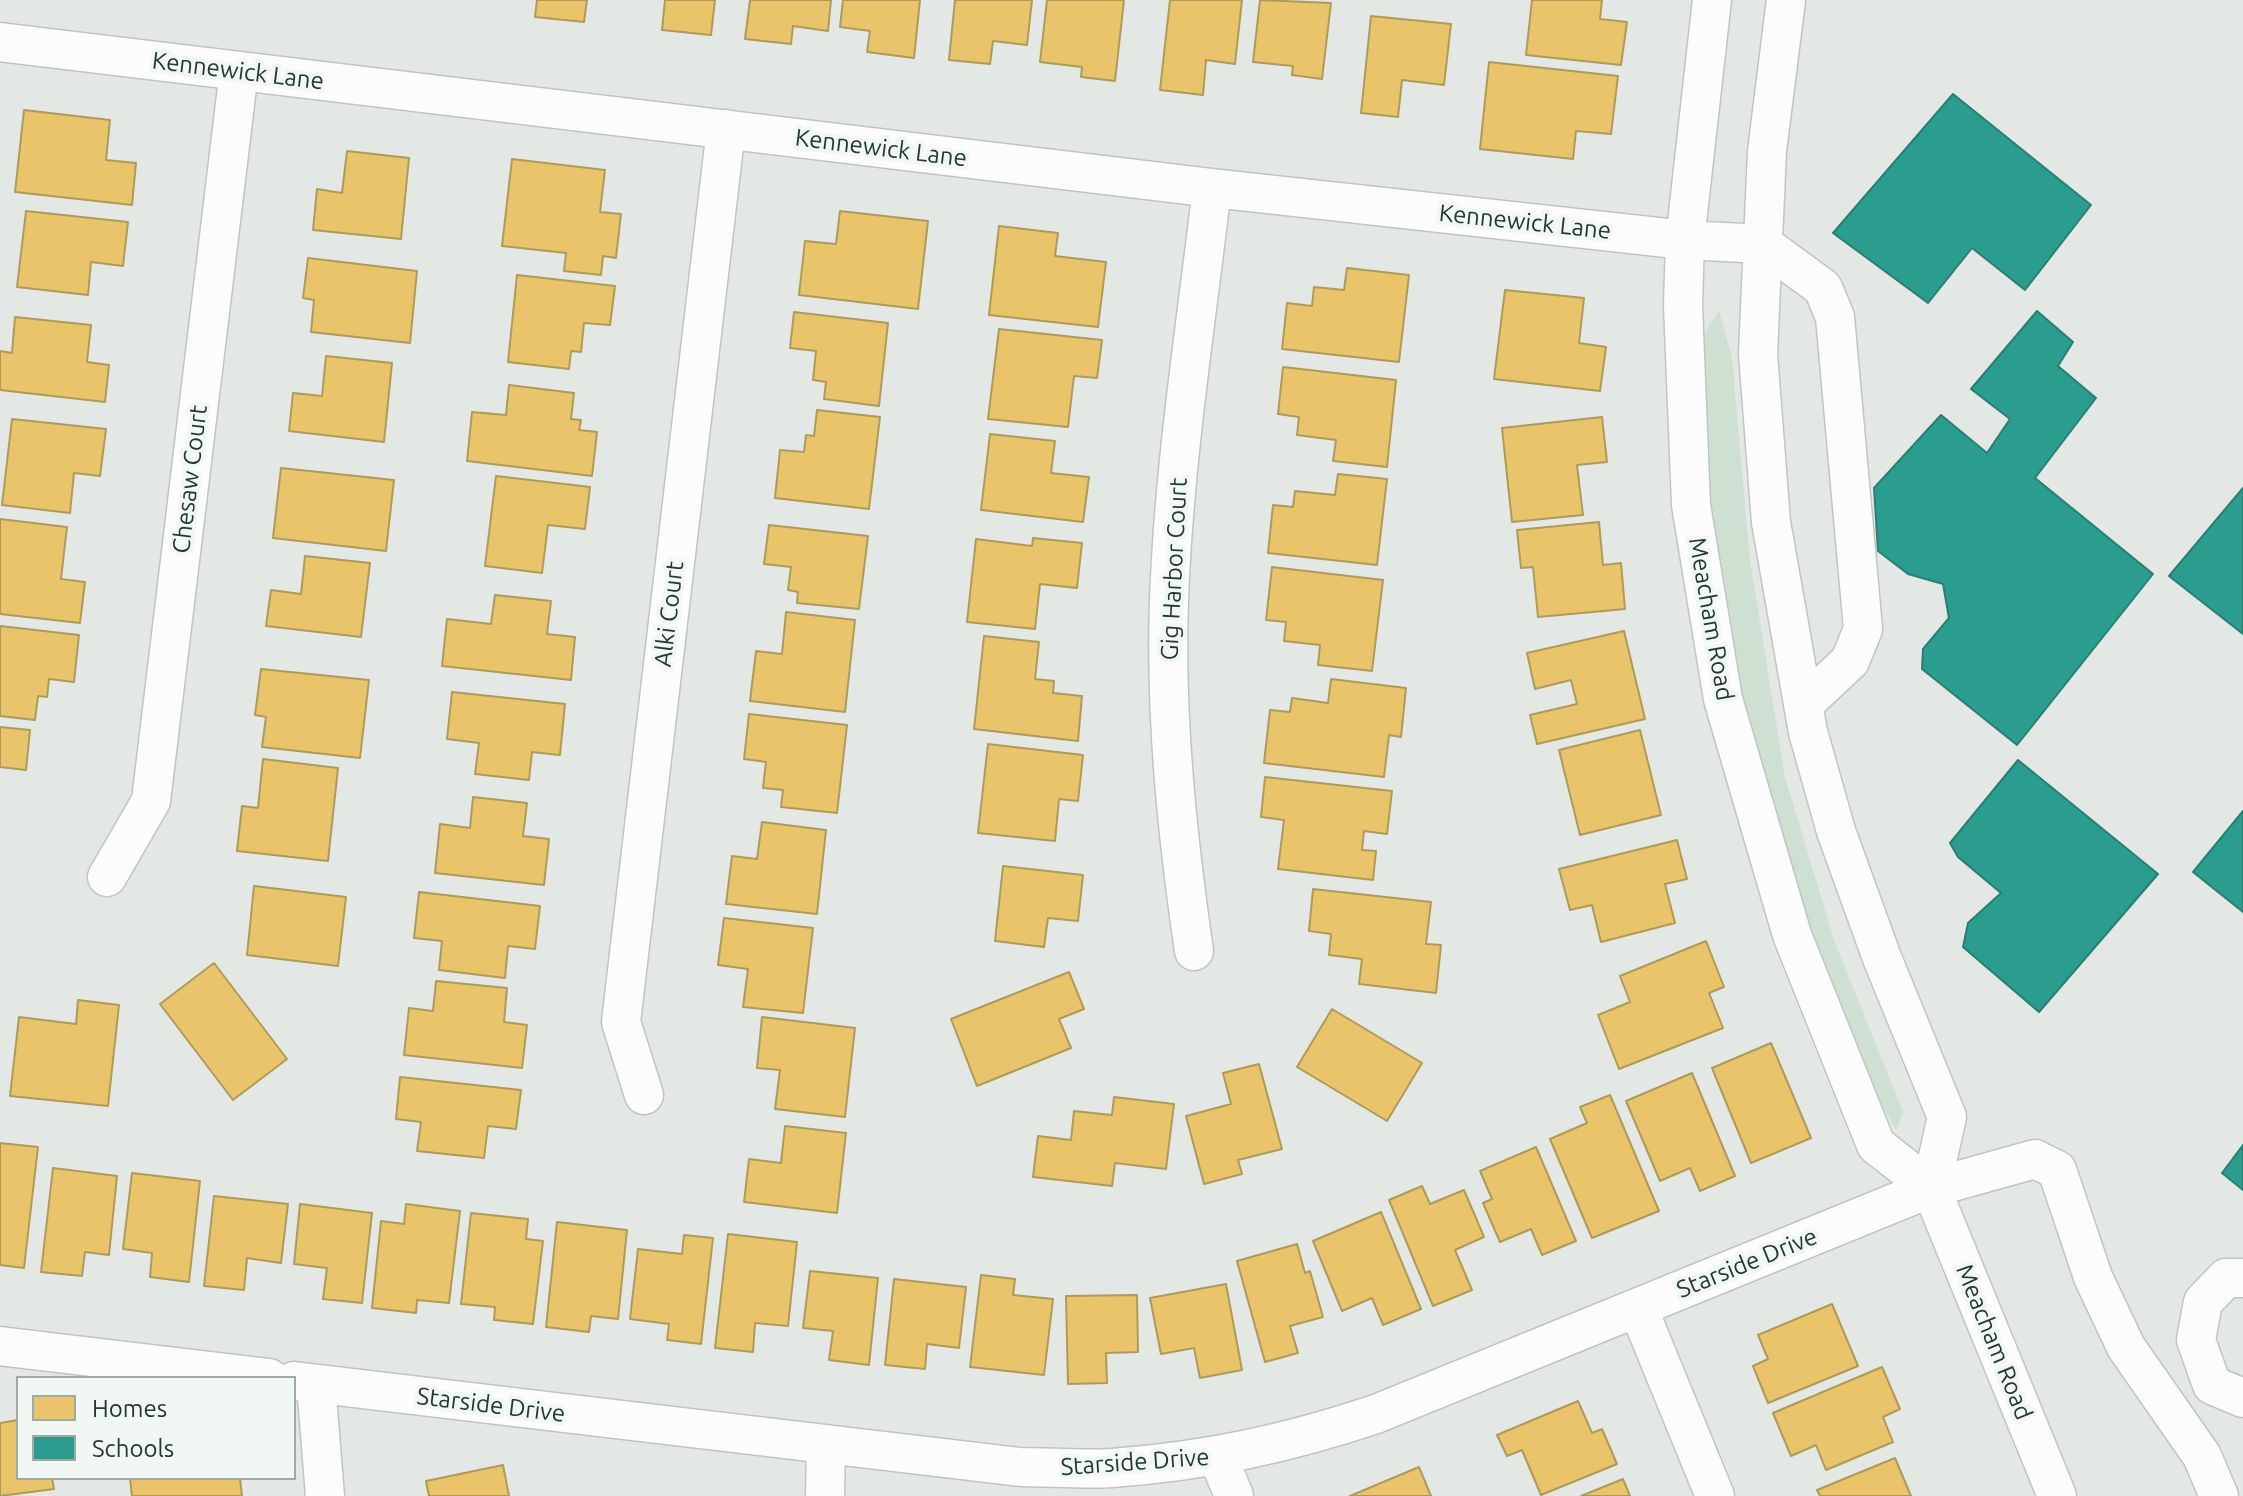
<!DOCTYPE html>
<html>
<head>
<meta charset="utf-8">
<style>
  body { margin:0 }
  #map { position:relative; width:2243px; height:1496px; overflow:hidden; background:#e3e8e5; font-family:Ubuntu,sans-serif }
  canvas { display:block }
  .legend { position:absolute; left:16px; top:1376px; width:280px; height:104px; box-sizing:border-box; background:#f1f7f3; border:2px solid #9faba5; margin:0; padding:10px 14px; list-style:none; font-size:24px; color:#243930 }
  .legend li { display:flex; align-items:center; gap:16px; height:40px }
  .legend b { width:40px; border:2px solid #9faba5 }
</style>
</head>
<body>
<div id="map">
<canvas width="2243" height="1496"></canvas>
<ul class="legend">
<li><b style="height:22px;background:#e9c46a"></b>Homes</li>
<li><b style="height:22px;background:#2a9d8f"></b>Schools</li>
</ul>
</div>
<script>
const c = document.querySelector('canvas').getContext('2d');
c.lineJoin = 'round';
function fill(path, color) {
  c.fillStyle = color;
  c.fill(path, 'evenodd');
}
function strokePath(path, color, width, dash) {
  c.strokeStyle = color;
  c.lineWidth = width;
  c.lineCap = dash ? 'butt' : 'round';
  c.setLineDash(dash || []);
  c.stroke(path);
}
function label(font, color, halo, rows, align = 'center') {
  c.font = font + ' Ubuntu,sans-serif';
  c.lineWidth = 8;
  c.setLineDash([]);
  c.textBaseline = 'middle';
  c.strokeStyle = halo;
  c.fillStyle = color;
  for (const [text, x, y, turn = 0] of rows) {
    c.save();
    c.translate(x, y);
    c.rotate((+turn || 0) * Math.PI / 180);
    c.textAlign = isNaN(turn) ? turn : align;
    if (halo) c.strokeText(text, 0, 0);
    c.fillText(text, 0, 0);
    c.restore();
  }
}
const green = new Path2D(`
  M1719 311 1732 358 1750 561 1785 777 1834 940 1903 1112 1896 1130 1864 1075 1763 804 1719 601 1700 408 1699 341Z`);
const homes = new Path2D(`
  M537 0H587L584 22 535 17Z
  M665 0H715L711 35 662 30Z
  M750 0H831L828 31 793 26 791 44 745 39Z
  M843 0H920L914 58 867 52 870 31 840 27Z
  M955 0H1032L1027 45 993 41 990 64 949 60Z
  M1047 0H1124L1115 81 1081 77 1082 67 1040 62Z
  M1170 0H1242L1235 64 1206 60 1203 95 1160 90Z
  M1260 0 1331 3 1322 79 1292 75 1293 66 1253 62Z
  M1532 0H1602L1600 19 1627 22 1621 65 1526 55Z
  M1371 16 1451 24 1444 85 1402 80 1398 117 1361 113Z
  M1489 62 1618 76 1611 134 1576 131 1573 159 1480 149Z
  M24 110 110 120 106 160 136 163 132 205 15 192Z
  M347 151 409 158 401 239 313 230 317 189 342 193Z
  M512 159 605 170 600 212 621 214 616 258 603 256 601 275 564 271 566 253 502 246Z
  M26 211 128 222 123 266 91 262 88 295 17 287Z
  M840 211 928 221 918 309 799 295 805 241 836 244Z
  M999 226 1058 233 1055 256 1106 262 1098 327 989 315Z
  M308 258 417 271 410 343 311 332 314 300 303 298Z
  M1347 268 1409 275 1399 362 1282 349 1287 303 1312 306 1314 287 1344 290Z
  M517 275 615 286 610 325 584 323 581 352 571 351 569 369 508 362Z
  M1505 290 1584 298 1579 343 1606 347 1600 391 1494 379Z
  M794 312 888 323 879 406 824 399 826 382 813 380 816 351 790 348Z
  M15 317 91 325 87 362 109 365 105 402 0 390V351L12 353Z
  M999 329 1102 340 1097 378 1074 376 1068 427 988 419Z
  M326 356 392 363 384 442 289 431 293 393 322 396Z
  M1283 367 1396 380 1387 467 1333 461 1336 440 1297 435 1299 417 1278 414Z
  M509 385 574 393 571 419 581 420 579 430 597 432 592 476 467 461 472 412 506 415Z
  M817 410 880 417 869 509 775 498 780 450 804 452 806 435 814 436Z
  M1602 417 1607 462 1577 465 1583 515 1512 522 1502 428Z
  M12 419 106 429 100 476 74 473 70 513 2 505Z
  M990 434 1055 441 1051 473 1089 477 1083 522 981 510Z
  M281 468 394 480 386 551 273 538Z
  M1338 474 1387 479 1377 565 1268 553 1273 505 1293 507 1295 491 1335 495Z
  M496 476 590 487 585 529 548 525 542 573 485 566Z
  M0 519 67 527 61 579 85 582 80 623 0 614Z
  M1599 522 1603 565 1621 563 1625 609 1538 617 1533 567 1521 568 1517 530Z
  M769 525 868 536 859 609 797 603 798 592 788 590 791 567 764 564Z
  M1033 538 1082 543 1077 588 1040 584 1035 629 967 622 976 539 1032 546Z
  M305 556 370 563 361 637 266 626 271 590 301 594Z
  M1272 567 1383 580 1372 671 1318 665 1320 645 1284 641 1286 622 1266 620Z
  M495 595 551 601 547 634 575 637 571 680 442 666 447 619 491 624Z
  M786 612 855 620 845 712 750 701 756 651 782 654Z
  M0 626 79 635 74 682 49 679 47 697 38 696 35 720 0 716Z
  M1624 631 1645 719 1537 744 1530 715 1577 704 1571 680 1535 689 1527 653Z
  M984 636 1039 642 1035 679 1054 681 1053 693 1082 696 1078 741 974 729Z
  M261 669 369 680 360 758 262 747 266 717 255 715Z
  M1331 679 1406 688 1401 737 1389 735 1384 777 1264 763 1270 710 1290 712 1292 698 1328 703Z
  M452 692 565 704 560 755 532 752 529 780 475 774 479 743 447 739Z
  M749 714 847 725 837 813 781 807 783 790 763 788 766 762 744 759Z
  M0 727 30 730 26 770 0 767Z
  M1640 730 1661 815 1580 835 1559 750Z
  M988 744 1083 755 1078 801 1059 799 1055 841 978 833Z
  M263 759 338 768 328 861 237 851 242 806 258 808Z
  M1265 777 1392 791 1387 834 1364 831 1362 850 1376 851 1373 880 1278 869 1284 820 1261 817Z
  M473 797 527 803 523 836 549 839 544 885 435 873 440 824 470 828Z
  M762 822 826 830 817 914 726 904 732 856 757 859Z
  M1677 840 1687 879 1665 884 1675 923 1601 942 1592 905 1570 910 1559 869Z
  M1003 866 1083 875 1078 921 1048 918 1044 947 995 941Z
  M254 886 346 897 338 966 247 955Z
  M1313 889 1431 902 1426 944 1441 945 1436 993 1359 984 1362 959 1329 955 1331 934 1309 931Z
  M419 892 540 906 535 949 508 946 505 978 439 970 442 941 414 938Z
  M724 918 813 928 803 1013 743 1007 748 969 718 965Z
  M1706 941 1724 987 1709 993 1723 1028 1619 1069 1598 1015 1630 1002 1620 976Z
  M214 963 287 1059 233 1100 160 1004Z
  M1069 972 1084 1009 1059 1019 1071 1048 977 1086 951 1019Z
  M436 981 507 988 504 1022 527 1025 522 1068 404 1055 409 1008 433 1011Z
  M78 1000 119 1005 108 1106 10 1096 19 1017 76 1024Z
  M1332 1009 1422 1063 1387 1121 1297 1067Z
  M762 1017 855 1028 845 1117 775 1109 780 1070 757 1068Z
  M1771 1043 1811 1138 1751 1163 1712 1068Z
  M1259 1064 1282 1149 1238 1160 1242 1174 1204 1184 1186 1116 1231 1104 1223 1073Z
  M1692 1073 1735 1176 1700 1191 1690 1168 1660 1181 1626 1101Z
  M400 1077 521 1090 516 1129 488 1126 484 1158 417 1151 421 1122 396 1119Z
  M1610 1095 1659 1211 1592 1238 1550 1139 1587 1123 1580 1107Z
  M1114 1097 1174 1104 1166 1169 1115 1163 1112 1186 1033 1177 1038 1136 1071 1140 1074 1111 1112 1115Z
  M785 1126 846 1133 837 1213 744 1202 749 1159 781 1163Z
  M0 1143 38 1147 24 1268 0 1265Z
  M1536 1147 1576 1241 1542 1255 1531 1229 1500 1242 1483 1203 1492 1199 1480 1171Z
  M53 1168 117 1176 109 1255 85 1252 82 1276 41 1272Z
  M132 1173 200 1181 189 1282 150 1277 152 1253 123 1249Z
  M1422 1186 1430 1204 1464 1190 1484 1237 1455 1250 1472 1290 1433 1306 1389 1200Z
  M214 1196 288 1204 281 1263 247 1258 244 1290 204 1286Z
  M300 1204 372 1213 362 1303 323 1299 327 1268 294 1264Z
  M406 1204 460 1211 449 1303 417 1300 416 1313 372 1308 381 1221 404 1224Z
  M1381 1212 1421 1309 1383 1325 1372 1298 1342 1311 1313 1241Z
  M471 1213 528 1219 526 1239 543 1241 533 1324 494 1320 495 1307 461 1304Z
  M557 1222 627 1230 618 1319 591 1316 589 1332 546 1327Z
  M728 1234 797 1242 788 1326 755 1323 753 1352 715 1348Z
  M684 1235 713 1238 701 1344 667 1340 669 1324 630 1319 638 1249 682 1254Z
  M1297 1244 1305 1273 1310 1271 1323 1317 1290 1326 1298 1353 1265 1362 1237 1261Z
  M810 1271 878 1278 869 1365 829 1360 833 1331 803 1328Z
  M981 1275 1015 1279 1013 1295 1053 1299 1044 1375 970 1367Z
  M894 1279 966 1287 959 1348 927 1344 925 1369 885 1365Z
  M1226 1284 1242 1370 1200 1378 1194 1348 1161 1354 1150 1298Z
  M1137 1295 1138 1352 1106 1353 1107 1383 1068 1384 1066 1296Z
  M1832 1304 1858 1366 1768 1403 1753 1366 1768 1359 1758 1335Z
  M1882 1367 1900 1409 1883 1417 1893 1442 1826 1470 1816 1445 1791 1456 1773 1413Z
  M1578 1401 1592 1433 1602 1429 1617 1464 1541 1495 1522 1450 1507 1456 1497 1435Z
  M18 1420V1478H52L54 1489 0 1496V1423Z
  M1895 1458 1911 1496H1820L1817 1490Z
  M503 1465 509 1496H429L426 1481Z
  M1419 1467 1431 1496H1350Z
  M130 1478H240L242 1496H132Z
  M1623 1479 1630 1496H1581Z`);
const schools = new Path2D(`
  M1953 94 2091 205 2025 290 1972 248 1928 303 1833 233Z
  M2037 311 2073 342 2058 366 2096 398 2035 478 2153 574 2017 745 1922 669 1923 649 1949 618 1943 584 1908 574 1878 551 1874 488 1941 415 1987 453 2010 419 1971 389Z
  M2243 488V634L2169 576Z
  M2018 760 2158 874 2039 1012 1963 947 1968 923 2001 893 1958 857 1950 843Z
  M2243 811V912L2193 872Z
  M2243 1145V1190L2222 1173Z`);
const minor = new Path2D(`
  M1712 0 1685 240 1683 305 1691 505 1723 699 1792 935 1876 1145 1931 1188 2057 1496
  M1786 0 1767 151 1758 354 1771 522 1808 732 1836 831 1882 958 1947 1117 1931 1188
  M0 42 1212 188 1685 240 1763 244
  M1763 244 1823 288 1835 317 1863 629 1850 661 1803 705
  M107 877 151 801 239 71
  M1194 951C1177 834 1165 718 1169 600 1174 462 1196 325 1212 188
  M644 1095 621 1022 726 129
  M2243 1278H2226L2203 1302 2196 1340 2212 1385 2243 1398
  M1638 1308 1715 1496
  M0 1346 269 1378
  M294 1381 1020 1467C1050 1467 1082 1470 1112 1468 1206 1461 1286 1444 1376 1414L1931 1188 2035 1159 2057 1170 2093 1277 2126 1347 2202 1456 2219 1496
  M316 1384 325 1496
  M1218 1457 1234 1496
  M825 1496 826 1445`);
const streetNames = [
  ["Kennewick Lane",238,71,7],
  ["Kennewick Lane",881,148,7],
  ["Kennewick Lane",1525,222,6],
  ["Chesaw Court",190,479,-83],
  ["Gig Harbor Court",1174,569,-87],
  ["Alki Court",669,614,-83],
  ["Meacham Road",1711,619,80],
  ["Starside Drive",1747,1263,-22],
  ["Meacham Road",1994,1342,68],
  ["Starside Drive",491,1405,7],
  ["Starside Drive",1135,1462,-4]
];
fill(green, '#cee0d1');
fill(homes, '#e9c46a');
strokePath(homes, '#ae9a59', 2);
fill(schools, '#2a9d8f');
strokePath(schools, '#287f72', 2);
strokePath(minor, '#c0c5c2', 41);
strokePath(minor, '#fbfcfb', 38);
label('24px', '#243930', '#f1f7f3', streetNames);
</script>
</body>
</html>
